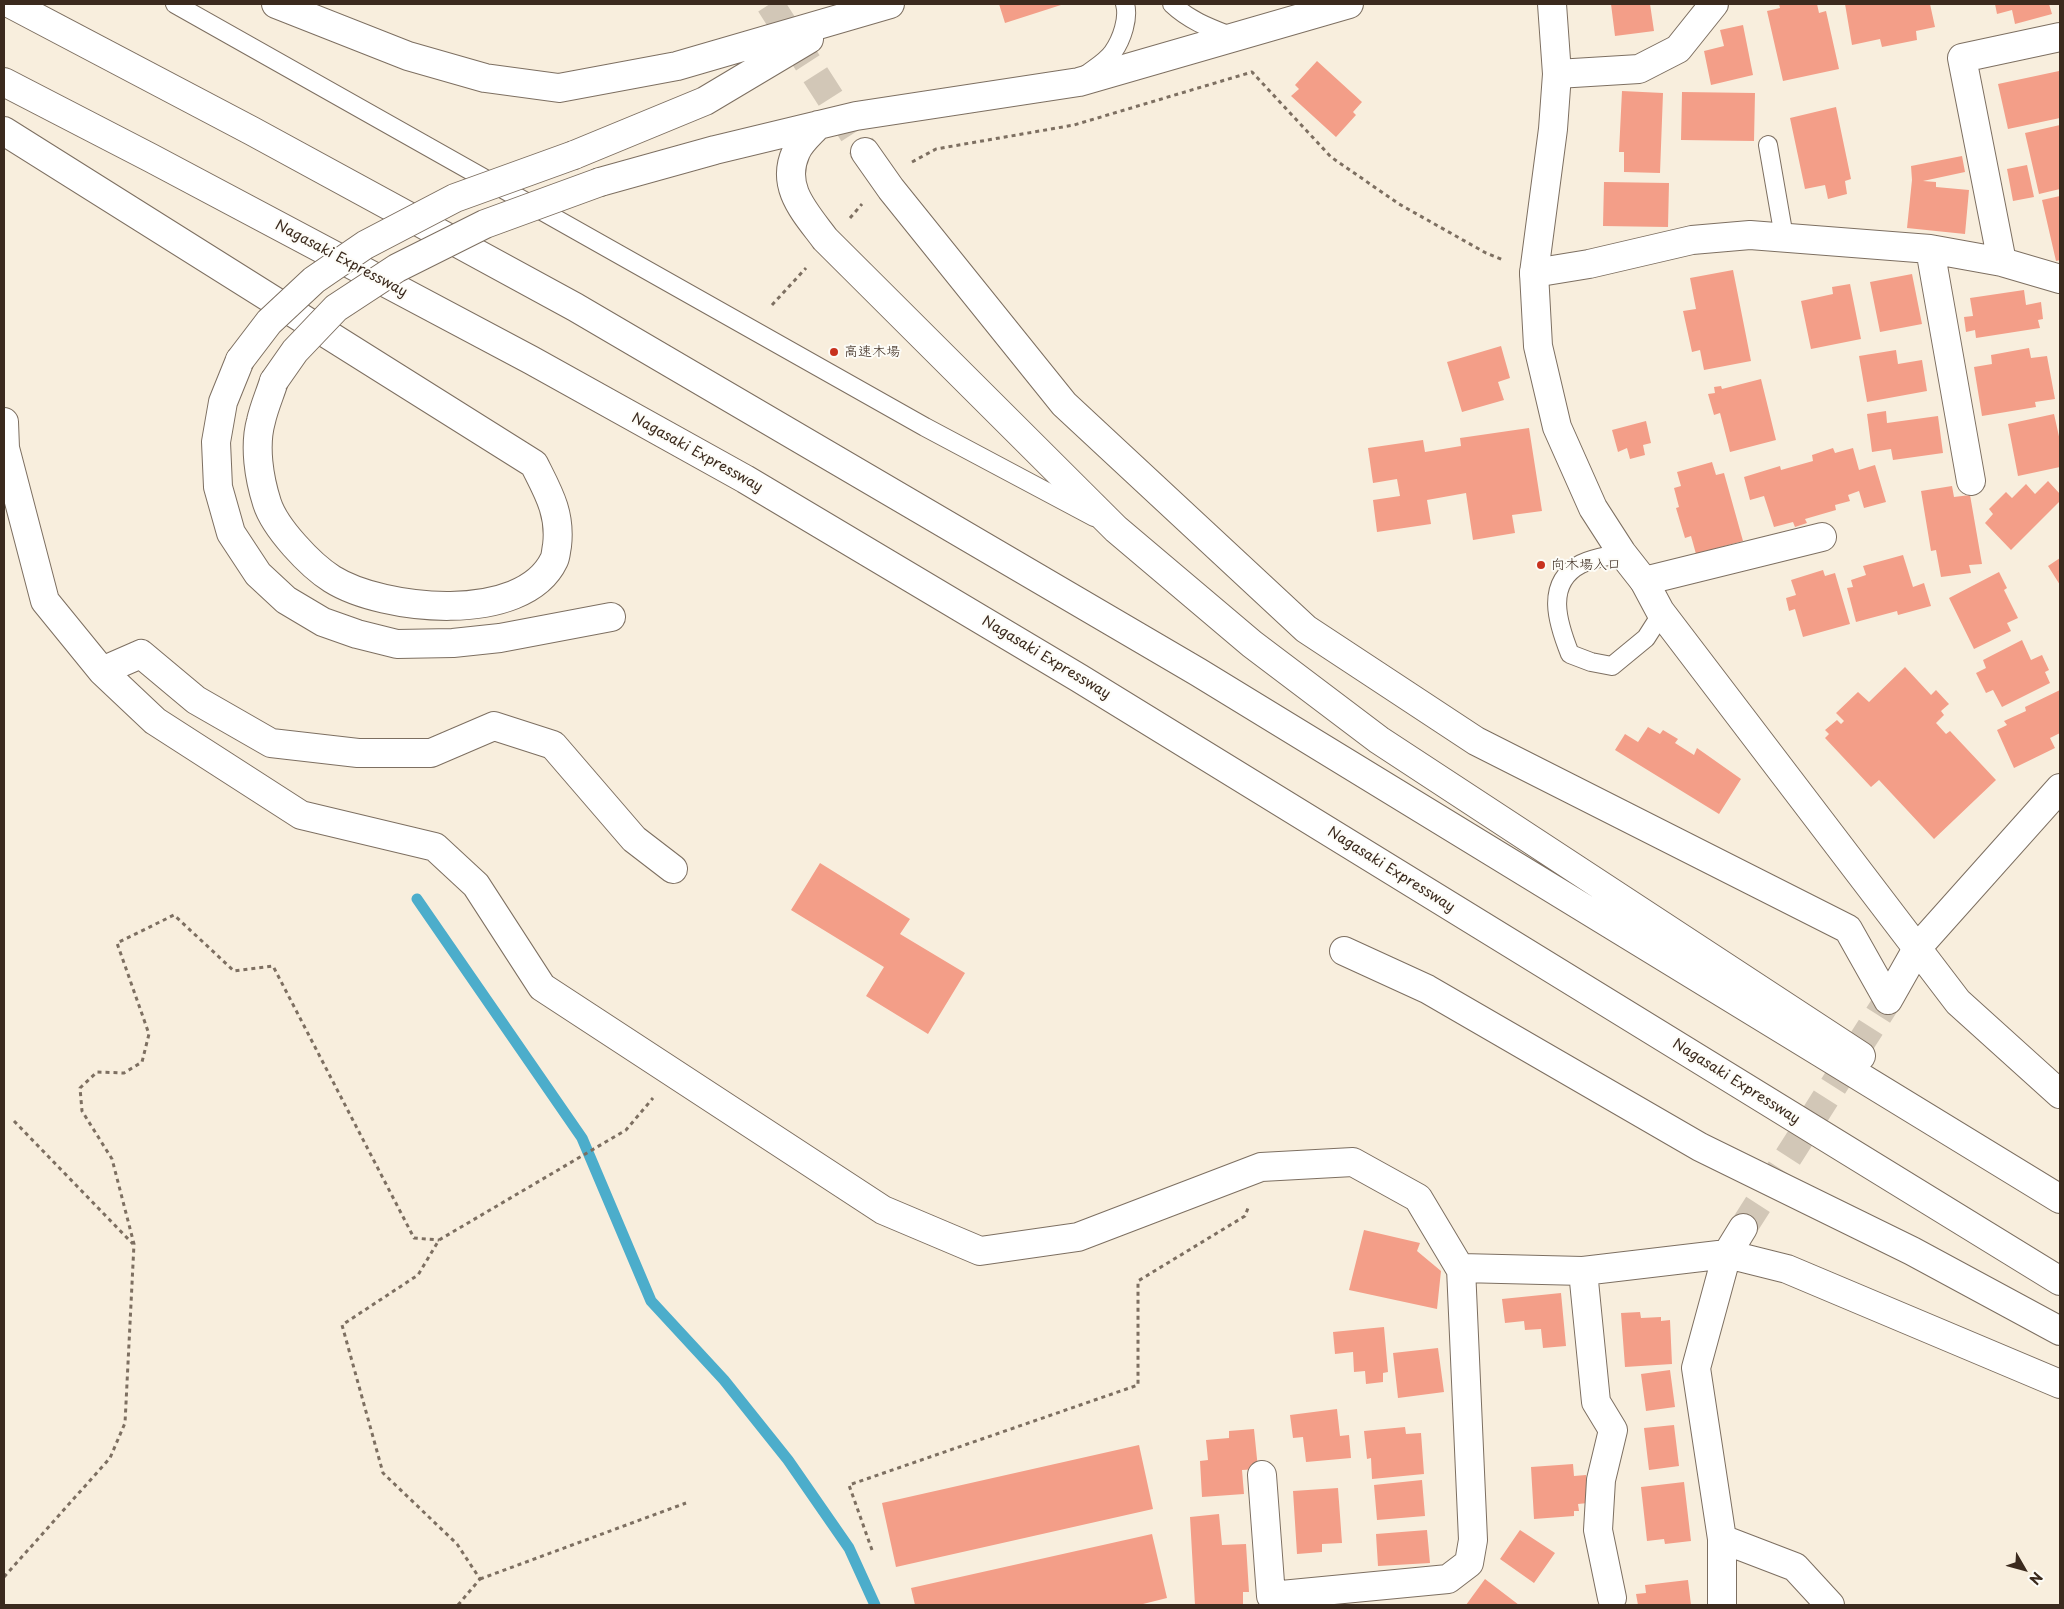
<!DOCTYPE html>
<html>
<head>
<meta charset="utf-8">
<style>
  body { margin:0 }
  #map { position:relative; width:2064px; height:1609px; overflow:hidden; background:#f8eedd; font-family:"Playpen Sans",sans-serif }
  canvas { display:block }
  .frame { position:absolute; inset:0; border:5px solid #3b2a1e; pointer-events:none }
  .north { position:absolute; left:1999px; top:1544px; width:50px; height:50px; -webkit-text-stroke:4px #fdfcf7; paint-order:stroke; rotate:128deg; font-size:14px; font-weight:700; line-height:20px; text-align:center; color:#3b2a1e }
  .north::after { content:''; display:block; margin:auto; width:18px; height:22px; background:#3b2a1e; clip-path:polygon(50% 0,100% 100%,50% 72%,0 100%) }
</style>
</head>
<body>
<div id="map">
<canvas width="2064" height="1609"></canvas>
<div class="frame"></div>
<div class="north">N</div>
</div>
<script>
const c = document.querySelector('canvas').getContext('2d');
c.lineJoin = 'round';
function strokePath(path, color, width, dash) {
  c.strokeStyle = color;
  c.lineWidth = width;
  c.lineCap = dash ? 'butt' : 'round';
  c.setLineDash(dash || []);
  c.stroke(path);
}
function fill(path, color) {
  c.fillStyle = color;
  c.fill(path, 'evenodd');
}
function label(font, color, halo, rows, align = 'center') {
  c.font = font + ' "Playpen Sans","Klee One",sans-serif';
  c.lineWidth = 4;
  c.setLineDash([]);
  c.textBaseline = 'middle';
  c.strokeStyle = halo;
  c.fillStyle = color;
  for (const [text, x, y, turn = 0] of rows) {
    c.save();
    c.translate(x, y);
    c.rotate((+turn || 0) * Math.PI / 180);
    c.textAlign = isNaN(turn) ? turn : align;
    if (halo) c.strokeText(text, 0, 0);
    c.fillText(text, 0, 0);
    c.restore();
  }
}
const stream = new Path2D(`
  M417 899 582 1138 651 1301 724 1380 788 1460 849 1548 875 1605`);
const building = new Path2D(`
  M999 4H1060L1061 5 1005 23Z
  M1611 4H1650L1654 31 1615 36Z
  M1779 4H1817L1819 13 1826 11 1839 69 1783 81 1767 11 1780 8Z
  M1845 4H1930L1935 27 1916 31 1917 40 1882 47 1880 39 1852 45Z
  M1995 4H2049L2052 14 2015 24 2012 10 1997 14Z
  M1743 25 1753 75 1711 85 1704 51 1724 46 1720 30Z
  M1317 61 1362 102 1353 112 1356 115 1336 137 1291 96 1299 89 1295 85Z
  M2059 71 2060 118 2008 129 1998 84Z
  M1622 91 1663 93 1660 173 1624 172V152H1619Z
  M1682 92 1755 93 1754 141 1681 140Z
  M1836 107 1851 179 1845 181 1847 194 1828 199 1825 185 1805 189 1790 118Z
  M2060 125V189L2039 194 2025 133Z
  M1962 156 1965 172 1923 181 1936 182V187L1969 190 1965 234 1907 228 1912 180 1911 166Z
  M2027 165 2034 197 2013 201 2007 169Z
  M1604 182 1669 183 1668 227 1603 226Z
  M2060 196V260L2056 261 2042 200Z
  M1733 270 1751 361 1704 370 1700 350 1692 352 1683 311 1696 309 1690 278Z
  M1912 274 1922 324 1880 332 1870 282Z
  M1850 284 1861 339 1811 349 1801 301 1833 294 1832 287Z
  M2024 290 2026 305 2041 302 2043 319 2038 320 2040 328 1976 338 1975 330 1966 332 1964 317 1973 316 1970 298Z
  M1501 346 1510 378 1498 382 1504 400 1462 412 1447 362Z
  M2029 348 2031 358 2047 356 2055 399 2035 402 2036 407 1982 416 1974 367 1992 364 1991 355Z
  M1896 350 1898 364 1922 360 1927 391 1867 402 1859 356Z
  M1761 379 1776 440 1730 452 1720 413 1714 415 1708 394 1715 393 1714 387 1721 386 1722 389Z
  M1886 411 1887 423 1938 416 1943 453 1893 460 1891 449 1872 452 1867 414Z
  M2054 414 2060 441V467L2018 476 2008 424Z
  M1646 421 1651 443 1643 445 1645 455 1630 459 1627 448 1618 452 1612 430Z
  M1529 428 1542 511 1512 515 1515 533 1473 540 1466 493 1427 500 1431 524 1377 532 1373 500 1400 496 1397 479 1373 483 1368 448 1423 440 1425 452 1461 446 1460 438Z
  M1833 448 1835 453 1853 448 1859 470 1875 465 1886 502 1864 508 1859 491 1848 495 1850 501 1835 505 1836 510 1805 519 1807 523 1795 527 1793 522 1774 527 1764 496 1750 500 1744 477 1780 466 1781 470 1813 461 1812 455Z
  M1712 462 1716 475 1724 473 1743 541 1696 554 1691 536 1685 538 1676 508 1679 507 1674 488 1681 486 1677 472Z
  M2048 481 2060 494V501L2011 550 1985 523 1993 514 1989 509 2006 492 2012 498 2026 484 2035 494Z
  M1952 486 1954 497 1970 495 1982 564 1969 565 1971 573 1941 577 1936 550 1931 551 1921 491Z
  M1903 555 1913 587 1924 583 1931 606 1898 615 1897 611 1856 622 1847 588 1853 587 1851 580 1866 575 1863 566Z
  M2060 558V585L2048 566Z
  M1823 570 1825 576 1835 573 1850 624 1803 637 1795 609 1789 611 1786 598 1796 595 1791 580Z
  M1999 572 2007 588 2004 590 2018 618 2007 623 2011 631 1974 649 1949 598Z
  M2022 640 2031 660 2042 655 2049 670 2045 672 2050 683 2002 707 1993 690 1986 693 1976 673 1986 668 1983 660Z
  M1905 667 1931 695 1936 690 1949 704 1941 711 1944 715 1936 723 1946 734 1950 731 1996 780 1934 839 1879 780 1871 787 1825 738 1829 734 1825 730 1837 720 1841 724 1844 721 1836 713 1858 692 1869 702Z
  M2060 690V733L2050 738 2055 748 2014 768 1997 730 2007 725 2004 721 2026 711 2025 707Z
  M1648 727 1660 734 1663 730 1678 739 1675 743 1694 755 1697 748 1741 779 1719 814 1615 750 1625 734 1638 742Z
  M820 863 910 919 900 934 965 973 928 1034 866 996 884 967 791 910Z
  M1364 1230 1420 1243 1417 1251 1441 1271 1437 1309 1349 1290Z
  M1561 1293 1566 1346 1543 1348 1541 1329 1525 1330 1524 1321 1505 1323 1502 1299Z
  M1640 1312 1641 1318 1661 1317V1321L1670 1320 1672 1364 1625 1367 1621 1313Z
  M1384 1327 1388 1372 1383 1373V1382L1366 1384 1365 1371 1354 1372 1353 1352 1335 1354 1333 1332Z
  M1438 1348 1444 1392 1398 1398 1393 1353Z
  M1670 1370 1675 1407 1646 1411 1641 1374Z
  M1337 1409 1340 1436 1349 1435 1351 1458 1306 1462 1303 1437 1293 1438 1290 1415Z
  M1674 1425 1679 1466 1649 1470 1644 1428Z
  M1405 1427 1406 1434 1421 1433 1424 1474 1372 1479 1371 1458 1367 1459 1364 1431Z
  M1254 1429 1258 1469 1242 1470 1244 1494 1202 1497 1200 1461 1208 1460 1206 1440 1229 1438V1431Z
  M1139 1445 1153 1509 896 1567 882 1503Z
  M1573 1464 1574 1476 1586 1475 1588 1503 1578 1504 1579 1511H1574V1516L1534 1519 1531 1467Z
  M1422 1480 1425 1516 1377 1520 1374 1485Z
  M1684 1482 1691 1541 1665 1544 1664 1539 1647 1541 1641 1487Z
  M1338 1488 1342 1543 1322 1544V1552L1297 1554 1293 1491Z
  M1219 1514 1222 1545 1246 1544 1249 1592H1243V1605H1195L1190 1517Z
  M1427 1530 1430 1563 1378 1566 1376 1534Z
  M1520 1530 1555 1553 1534 1583 1500 1559Z
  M1152 1534 1167 1598 1139 1605H915L911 1588Z
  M1485 1579 1519 1605H1466Z
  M1688 1580 1691 1605H1638L1636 1594 1646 1593 1645 1585Z`);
const minorTunnel = new Path2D(`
  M770 4 865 152
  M1743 1228 1888 1000`);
const path = new Path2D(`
  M912 162 936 149 1074 125 1252 72 1331 157 1399 204 1486 253 1503 260
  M850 218 862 204
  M772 305 806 268
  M14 1121 133 1244
  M872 1550 849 1485 1138 1385V1281L1245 1216 1248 1208
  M4 1577 110 1458 125 1423 134 1244 112 1159 82 1111 80 1088 97 1072 124 1073 142 1062 149 1034 117 943 174 915 234 971 273 966 414 1238 439 1240
  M480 1579 686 1503
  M458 1605 480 1579 457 1544 383 1473 342 1325 418 1275 439 1240 626 1130 653 1098`);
const service = new Path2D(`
  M175 4 925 427 1094 517
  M1172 4C1190 21 1210 28 1233 37
  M1086 75C1095 68 1107 61 1113 52 1122 39 1129 18 1125 4
  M1768 145 1784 237
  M1622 553C1609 556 1593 558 1581 564 1544 583 1558 624 1570 654L1591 662 1612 666 1646 638 1662 613`);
const minor = new Path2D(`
  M1557 74 1639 69 1678 49 1714 4
  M865 152 891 189 1064 404 1306 629 1476 741 1848 929 1888 1000
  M1930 249 1971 481
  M2002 262 1962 58 2060 37
  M1534 273 1589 264 1692 240 1750 235 1930 249 2002 262 2060 279
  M4 422 5 448 45 601 102 671 155 721 301 815 435 847 476 885 542 987 883 1210 980 1251 1078 1237 1261 1167 1353 1162 1418 1198 1461 1270
  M1644 581 1822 537
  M102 671 141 654 196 700 271 743 358 753H431L494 726 553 745 634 839 673 869
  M1888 1000 1918 947 2060 788
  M1583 1271 1596 1402 1613 1430 1601 1480 1598 1530 1612 1598
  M1262 1475 1271 1596 1448 1579 1469 1563 1473 1540 1461 1268 1583 1271 1727 1254 1787 1269 2060 1384
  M1722 1539 1795 1567 1830 1605
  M1722 1605V1539L1696 1368 1727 1254 1743 1228`);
const tertiary = new Path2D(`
  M1552 4 1557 74 1553 129 1534 273 1538 346 1557 427 1593 508 1622 553 1644 581 1660 611 1958 1002 2060 1094`);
const motorway = new Path2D(`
  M11 4 252 131 575 307 1198 672 2060 1199
  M276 4 408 56 485 78 559 88 677 66 890 4
  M4 82 151 158 531 360 745 479 1079 678 2060 1281
  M818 125C811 133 800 142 796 152 780 187 805 212 825 239L1116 529 1252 644 1379 740 1861 1056
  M4 131 534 464C548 492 561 513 557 546 556 550 556 556 554 560 523 625 383 611 332 579 310 565 275 528 267 503 259 478 254 446 261 421 264 407 270 394 274 381
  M574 155 705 101 809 39
  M600 182 715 150 856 116 1079 82 1349 4
  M240 360 223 402 216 442 218 487 231 533 258 574 286 600 323 622 357 634 397 644 453 643 500 638 611 617
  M1344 951 1427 989 1700 1147 1912 1251 2060 1331`);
const motorwayBridge = new Path2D(`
  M240 360 269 322 314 280 365 245 455 198 574 155
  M274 381 295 351 336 308 397 268 485 224 600 182`);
const markers = [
  [834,352,5,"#c8321e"],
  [1541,565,5,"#c8321e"]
];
const streetNames = [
  ["Nagasaki Expressway",341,259,28],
  ["Nagasaki Expressway",697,453,29],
  ["Nagasaki Expressway",1046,658,31],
  ["Nagasaki Expressway",1391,870,32],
  ["Nagasaki Expressway",1736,1082,32]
];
const poiNames = [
  ["高速木場",844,352],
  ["向木場入口",1551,565]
];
strokePath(stream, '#4cadcb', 11);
fill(building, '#f39e88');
strokePath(minorTunnel, '#d2c7b7', 28, [28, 14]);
strokePath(service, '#7d6f61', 20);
strokePath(minor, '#7d6f61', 30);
strokePath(tertiary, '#7d6f61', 30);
strokePath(motorway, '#7d6f61', 30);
strokePath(path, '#7d6f61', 3, [4, 4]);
strokePath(service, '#fff', 18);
strokePath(minor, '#fff', 28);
strokePath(tertiary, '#fff', 28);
strokePath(motorway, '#fff', 28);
strokePath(motorwayBridge, '#7d6f61', 30, []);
strokePath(motorwayBridge, '#fff', 28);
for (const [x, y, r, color] of markers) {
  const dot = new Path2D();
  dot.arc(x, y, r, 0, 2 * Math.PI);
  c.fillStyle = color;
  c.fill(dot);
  strokePath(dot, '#fdfcf7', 2);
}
label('14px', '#3b2a1e', '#fdfcf7', streetNames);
label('14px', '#3b2a1e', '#fdfcf7', poiNames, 'left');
</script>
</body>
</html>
